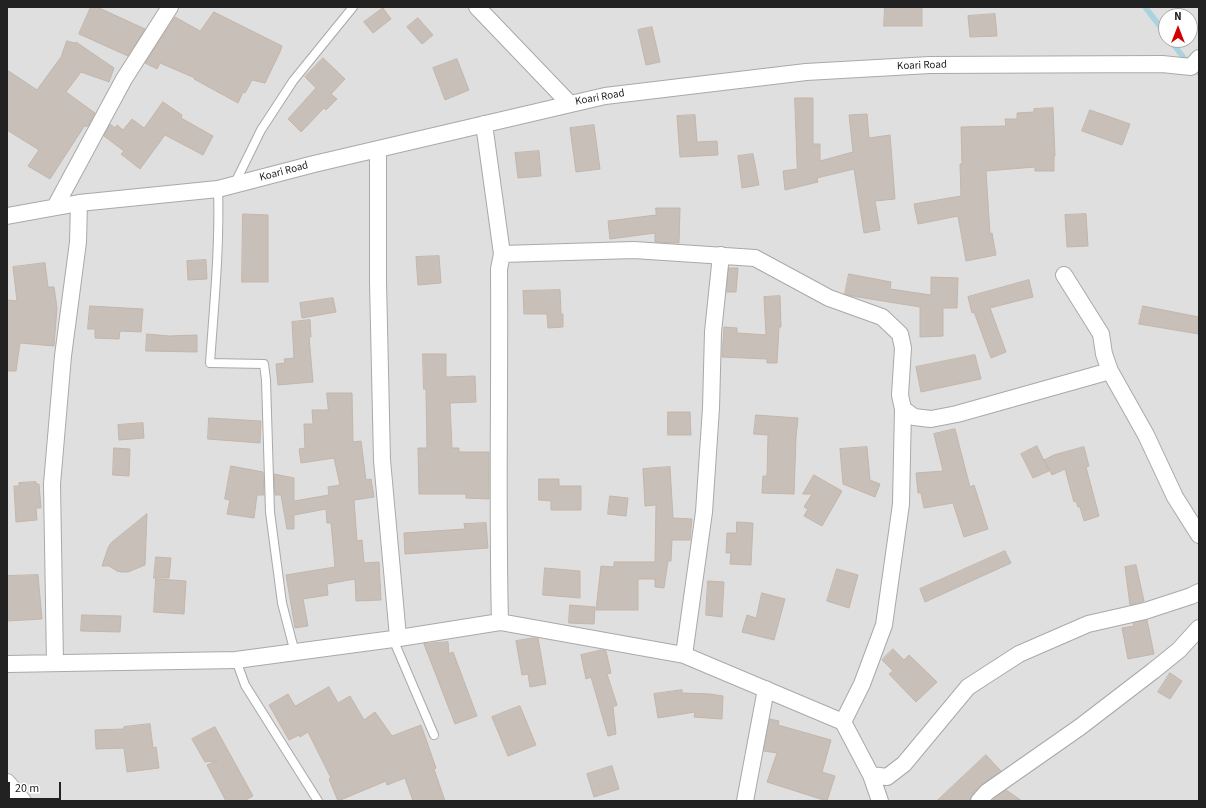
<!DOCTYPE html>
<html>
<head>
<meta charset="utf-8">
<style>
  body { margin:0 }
  #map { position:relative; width:1206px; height:808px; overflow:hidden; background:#f2efe9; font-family:"Source Sans 3",sans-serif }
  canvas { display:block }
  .frame { position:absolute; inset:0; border:8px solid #222; pointer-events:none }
  .north { position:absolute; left:1158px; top:8px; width:40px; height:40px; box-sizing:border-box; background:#fff; border:1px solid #a7a7a7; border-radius:50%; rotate:0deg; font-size:11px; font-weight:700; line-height:16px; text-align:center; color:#222 }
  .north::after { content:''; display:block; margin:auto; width:14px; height:18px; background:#d40000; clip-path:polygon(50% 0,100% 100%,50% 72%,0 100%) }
  .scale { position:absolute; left:8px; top:782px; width:53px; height:18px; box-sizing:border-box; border:2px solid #222; border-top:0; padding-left:5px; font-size:12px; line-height:14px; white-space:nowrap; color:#222; -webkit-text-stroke:3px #fff; paint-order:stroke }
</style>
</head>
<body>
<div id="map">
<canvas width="1206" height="808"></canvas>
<div class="frame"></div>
<div class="north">N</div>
<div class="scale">20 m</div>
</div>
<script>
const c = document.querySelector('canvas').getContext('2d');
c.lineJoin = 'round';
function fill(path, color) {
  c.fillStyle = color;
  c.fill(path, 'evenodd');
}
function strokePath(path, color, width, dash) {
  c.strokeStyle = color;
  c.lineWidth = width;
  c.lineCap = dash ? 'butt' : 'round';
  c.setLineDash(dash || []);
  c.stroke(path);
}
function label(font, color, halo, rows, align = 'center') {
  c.font = font + ' "Source Sans 3",sans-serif';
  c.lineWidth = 4;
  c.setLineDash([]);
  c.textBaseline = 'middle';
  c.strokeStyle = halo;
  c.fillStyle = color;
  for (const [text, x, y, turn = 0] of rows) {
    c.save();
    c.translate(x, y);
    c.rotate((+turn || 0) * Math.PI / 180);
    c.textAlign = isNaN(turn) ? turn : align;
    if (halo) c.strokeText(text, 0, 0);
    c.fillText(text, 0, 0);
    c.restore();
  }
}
const residential = new Path2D(`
  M7 7H1199V801H7ZM1166 16H1190V40H1166Z`);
const stream = new Path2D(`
  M1145 7 1166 34
  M1170 40 1191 67 1199 73`);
const building = new Path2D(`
  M91 7H97L145 29 128 56 79 34Z
  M885 7H922V26H884Z
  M383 8 391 19 373 33 364 22Z
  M214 12 282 46 280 52 265 83 252 80 245 93 243 92 238 103 194 79 195 78 160 63 157 69 145 63 175 17 200 31Z
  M995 14 997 36 970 37 968 16Z
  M418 18 433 35 422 44 407 27Z
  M652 27 660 62 646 65 638 30Z
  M67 41 75 43 76 42 114 68 109 82 81 72 66 92 95 113 89 125 86 127 85 125 50 179 28 166 39 150 7 130V70L37 90 61 57Z
  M323 58 345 79 331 94 337 99 326 110 324 108 301 132 288 119 316 88 305 77Z
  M457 59 469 90 445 100 433 68Z
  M795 98H813V144H820V161L853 152 849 115 867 114 869 138 890 135 895 199 875 201 880 230 864 233 854 169 817 178 818 182 785 190 783 171 797 169Z
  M163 102 182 115 181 118 213 136 203 155 165 135 140 169 121 154 124 151 104 136 110 124 115 128 117 125 123 130 132 119 144 128Z
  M1053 108 1055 156H1054V171H1035V167L986 171 990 234 992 233 996 255 966 261 958 216 918 224 914 204 961 196 960 164H962L961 127 1006 126 1005 119H1017V113L1034 112V109Z
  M1090 110 1130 124 1122 145 1082 131Z
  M695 115 697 142 717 141 718 155 680 157 677 116Z
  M594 125 600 169 576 172 570 128Z
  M539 151 541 176 518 178 515 153Z
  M753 154 759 185 742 188 738 156Z
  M656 208H680L679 243 655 242V233L610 239 608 221 656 215Z
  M243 214 268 215V282H242Z
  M1086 214 1088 246 1067 247 1065 215Z
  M439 256 441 283 418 285 416 257Z
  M206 260 207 279 188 280 187 261Z
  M45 263 48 287H54L57 308 54 346 20 343 16 371H7V300L17 301 13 267Z
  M729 268H738L736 292H727Z
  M849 274 891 282 890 289 931 295V277L958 278 957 308H943V336L920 337V307L852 296 845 294Z
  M1029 280 1033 297 990 308 1006 352 991 358 974 312 972 313 968 297Z
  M560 290 561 313 559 314H563V327L548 328 547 314H524L523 291Z
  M780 296 781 327H779L777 363H767V359L722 357 724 327 737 328V333L766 335 764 297Z
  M333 298 336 312 302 318 300 303Z
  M90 306 143 309 141 332 120 331 119 339 95 338V329H88Z
  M1143 306 1199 317V334L1139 324Z
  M310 320 311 337H309L313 382 278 385 276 364 285 363 284 359 294 358 292 322Z
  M147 334 169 336 197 335V352L146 351Z
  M423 354H446V377L475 376 476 402 450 403 452 448H459V452H489V499L466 498V494H419L418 448H427L426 389H424Z
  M975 355 981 379 921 392 916 367Z
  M327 393H352L353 442 361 441 366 480 371 479 374 497 354 500 357 541 362 540 364 563 379 562 381 600 356 601 355 579 327 584 328 595 303 599 308 626 295 628 286 575 335 567 331 523H327L326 509 294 515V529H287L281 495H275L274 474 294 478V501L329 495 328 487 340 485 334 458 301 463 299 449 305 448 304 424H313L312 410H328Z
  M668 412H690L691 435H668Z
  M756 415 798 418 796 437 794 494 762 493 763 476H767L768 435 754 434Z
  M209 418 261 421 260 443 208 439Z
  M143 423 144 438 119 440 118 425Z
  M955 429 970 487 974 485 988 529 964 537 953 503 924 508 921 493H918L916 473 943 471 934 434Z
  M1037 446 1049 471 1033 478 1021 454Z
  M867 447 870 480 880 484 875 497 843 484 840 449Z
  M1084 447 1089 466 1086 467 1099 516 1084 521 1080 507H1078L1076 501 1074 502 1065 469 1052 475 1044 460 1054 455Z
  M114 448 130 449 129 476 113 475Z
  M231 466 263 472 264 495H257L254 518 227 514 230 500 225 499Z
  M670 467 673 518 692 519 690 540H672L671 561H668L664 588 655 587V579H638V610H596L601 566 614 567V562H655L656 505 645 506 643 469Z
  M814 475 842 491 822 526 804 516 808 509 804 507 812 494H803Z
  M539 479H559V486H581V510H551V501L539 500Z
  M36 482V484H39L41 508H36L37 520 16 522 14 486H19V483Z
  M610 496 628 498 626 516 608 514Z
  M147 514 145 565 128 572H122L117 571 109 566H102L108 548 111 543Z
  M737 522 753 523 751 565 730 564 731 553H726L727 533H736Z
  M486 523 488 548 405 554 404 533 465 529 464 524Z
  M1005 551 1011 563 925 602 920 589Z
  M156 557 171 558 169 578H154Z
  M1136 565 1144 601 1130 605 1125 567Z
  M545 568 580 571V598L543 595Z
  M837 569 858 575 849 608 827 601Z
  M38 575 42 619 7 621V576Z
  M156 579 186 581 184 614 154 612Z
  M708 581 724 582 722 617 706 615Z
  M762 593 785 599 774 640 742 632 747 615 756 618Z
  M570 605 595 607 594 624 569 623Z
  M82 615 121 616 120 632 81 631Z
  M1147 620 1154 654 1128 659 1122 628 1134 626 1133 623Z
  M533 638H538L546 684 530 687 528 674 522 675 516 641Z
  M448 642 449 654 453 652 477 716 455 724 424 644Z
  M893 649 904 660 909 655 937 682 916 702 889 674 893 671 882 660Z
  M602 650 606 651 611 673 607 674 617 705 613 707 616 734 608 736 591 677 586 679 581 655Z
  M1170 673 1182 681 1170 699 1158 692Z
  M329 687 338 703 350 696 364 720 375 712 392 736 421 725 436 768 434 769 445 801H413L405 778 387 785 386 781 338 801 329 779 331 778 308 732 300 737 299 735 289 740 269 705 288 694 295 706Z
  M682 690V693L710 694 723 696 722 719 694 717 695 712 658 718 654 694Z
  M520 706 536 745 508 756 492 717Z
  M770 719 779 721 778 725 831 740 822 772 835 776 827 801 767 782 777 753 764 751Z
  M150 724 153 748 156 747 159 768 127 772 124 748 96 749 95 730 124 729V727Z
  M215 727 253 796 244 801H226L207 765 217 761 205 762 192 739Z
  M986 755 1001 771 980 786 972 795 970 801H937Z
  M612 766 619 789 594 797 587 774Z
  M1006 790 1022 801H992Z`);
const lane = new Path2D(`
  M234 185 261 130 293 81 353 7
  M218 189C220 247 214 305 210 363L264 364 266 380 270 512 282 603 295 653
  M393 639 434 735
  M236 660 245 685 318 801`);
const street = new Path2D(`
  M477 7 570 104
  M484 124 502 254 499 269C500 387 497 504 500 622
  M378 150V282L382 460 398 637
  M55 207 124 79 170 7
  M7 216 79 203 218 189 314 164 605 96 806 72 930 65 1162 64 1191 67 1199 58
  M502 254 634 250 755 258 829 298 882 317 900 334 903 348 900 395 903 409 914 417 931 419 957 414 1110 371 1146 435 1175 497 1199 535
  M1064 275 1101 334 1104 354 1110 371
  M684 655 704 512 711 408 713 332 721 255
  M55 663 52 484 63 356 78 242 79 203
  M7 664 236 660 393 639 500 622 684 655 843 722 871 775 880 801
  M843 722 862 684 884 625 901 504 903 409
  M871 775 887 777 904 764 968 687 1019 654 1088 624 1145 611 1191 596 1199 592
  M7 782 23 801
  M745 801 766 689
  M979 801 987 792 1080 727 1153 671 1179 650 1199 628`);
const streetNames = [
  ["Koari Road",922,66,-2],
  ["Koari Road",600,98,-10],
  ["Koari Road",284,172,-15]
];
fill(residential, '#e0dfdf');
strokePath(stream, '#aad3df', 5.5);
fill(building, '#c7bfb8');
strokePath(building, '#c4b6ab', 1);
strokePath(lane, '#a9a9a9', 10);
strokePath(street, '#a9a9a9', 18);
strokePath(lane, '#fff', 8);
strokePath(street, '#fff', 16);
label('11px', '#222', '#fff', streetNames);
</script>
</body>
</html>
